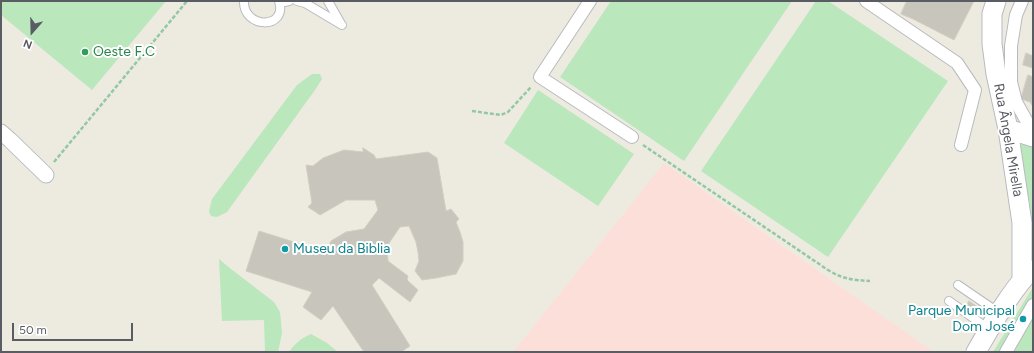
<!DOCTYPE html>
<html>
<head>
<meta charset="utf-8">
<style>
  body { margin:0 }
  #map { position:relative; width:1034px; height:353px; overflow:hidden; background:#edebe0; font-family:Figtree,sans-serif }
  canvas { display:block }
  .frame { position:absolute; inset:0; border:2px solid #595c62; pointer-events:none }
  .north { position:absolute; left:12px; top:12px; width:40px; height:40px; -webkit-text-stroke:3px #fff; paint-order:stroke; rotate:200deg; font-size:11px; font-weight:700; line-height:16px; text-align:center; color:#595c62 }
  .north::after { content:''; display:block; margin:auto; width:14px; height:18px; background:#595c62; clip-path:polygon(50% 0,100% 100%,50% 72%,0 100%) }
  .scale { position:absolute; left:12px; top:323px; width:121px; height:18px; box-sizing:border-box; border:2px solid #595c62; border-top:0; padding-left:5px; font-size:12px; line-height:14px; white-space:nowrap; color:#595c62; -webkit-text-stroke:3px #fff; paint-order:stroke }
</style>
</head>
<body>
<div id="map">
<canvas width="1034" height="353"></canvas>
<div class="frame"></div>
<div class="north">N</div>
<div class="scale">50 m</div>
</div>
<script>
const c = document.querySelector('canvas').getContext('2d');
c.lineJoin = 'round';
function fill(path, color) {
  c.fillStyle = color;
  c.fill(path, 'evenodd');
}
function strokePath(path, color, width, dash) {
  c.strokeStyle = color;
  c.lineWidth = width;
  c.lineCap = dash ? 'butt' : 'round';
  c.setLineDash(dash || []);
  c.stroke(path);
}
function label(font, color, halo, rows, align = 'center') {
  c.font = font + ' Figtree,sans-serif';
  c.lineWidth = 4;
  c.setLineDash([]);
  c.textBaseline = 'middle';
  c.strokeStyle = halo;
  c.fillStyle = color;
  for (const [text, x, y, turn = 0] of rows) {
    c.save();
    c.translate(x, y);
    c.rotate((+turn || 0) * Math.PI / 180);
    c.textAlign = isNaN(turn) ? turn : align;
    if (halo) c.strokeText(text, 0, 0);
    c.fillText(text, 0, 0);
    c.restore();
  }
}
const medical = new Path2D(`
  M664 163 934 352H513Z`);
const green = new Path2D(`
  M1 1H166L92 90 1 15Z
  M611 1H792L684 161 560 77Z
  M816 1H828L948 81 828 257 701 171Z
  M312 74H320L322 79 315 90 227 212 217 217 211 216 209 211 212 199 297 85Z
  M538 90 634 154 598 206 504 143Z
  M1023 144 1033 146V248L1030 206 1019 146Z
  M219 259 231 269 274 302 280 312 282 333 278 352H265L264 320 222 321Z
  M1033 287V352H993Z
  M311 334 327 343 338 352H289C295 343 302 338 311 334Z`);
const building = new Path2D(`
  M907 1H974L954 40 913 19 901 14Z
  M1026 53 1033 56V68L1023 65Z
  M1028 75 1033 77V107L1030 102 1021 99Z
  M363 148 374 155 376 159 428 152 437 158 446 211 451 209 459 219 456 222 460 232 463 242V261L456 274 436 278 422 280 415 271 419 261 418 252 416 242 409 226 400 227 387 246 388 261 408 276 407 280 418 290 410 302 379 278 372 285 410 346 401 352H364L333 306 321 320 303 307 312 292 246 271 259 231 326 252 331 241 346 232 364 229 378 210 375 200H346L320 215 308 207 312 203 306 165 313 166 323 158 344 150 363 152Z
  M969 301 982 310 978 316 965 309Z`);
const path = new Path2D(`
  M472 111 501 115 508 112 531 87
  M643 145 828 270C843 279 852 280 870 281
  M54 162 187 1`);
const service = new Path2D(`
  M244 1C243 29 288 30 279 1
  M297 1 305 3 342 25
  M328 1 341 24
  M280 3 289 1
  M958 285 999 313
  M949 301 989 329`);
const pedestrian = new Path2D(`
  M590 1 540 77 632 137
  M866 1 957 63 975 90 961 145
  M1022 1 1016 15 1011 46V82L1016 102 1026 120 1033 130
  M1006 352 1033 305`);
const minor = new Path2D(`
  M1 132 10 140 46 175`);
const tertiary = new Path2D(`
  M996 1 992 14V44L996 74 1008 129 1022 223V280
  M1008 129 1033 137
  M976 352C992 324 1009 294 1031 270`);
const markers = [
  [85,52,4,"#2e9e5b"],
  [285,249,4,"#0f9aa8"],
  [1023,319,4,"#0f9aa8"]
];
const leisureNames = [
  ["Oeste F.C",93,52]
];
const streetNames = [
  ["Rua Ângela Mirella",1008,140,80]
];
const cultureNames = [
  ["Museu da Biblia",293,249],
  ["Parque Municipal",1015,311,"right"],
  ["Dom José",1015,327,"right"]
];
fill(medical, '#fddfd9');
fill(green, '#bae7bc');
fill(building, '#c8c5bd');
strokePath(building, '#d2cdbe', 1);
strokePath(service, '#b8bac0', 10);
strokePath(pedestrian, '#b8bac0', 14);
strokePath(minor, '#b8bac0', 17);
strokePath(tertiary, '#b8bac0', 21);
strokePath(path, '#93c8a5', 2.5, [4, 2]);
strokePath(service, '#fff', 8);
strokePath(pedestrian, '#fff', 12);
strokePath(minor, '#fff', 15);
strokePath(tertiary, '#fff', 19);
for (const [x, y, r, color] of markers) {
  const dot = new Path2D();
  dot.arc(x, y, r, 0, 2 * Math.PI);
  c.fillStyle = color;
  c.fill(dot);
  strokePath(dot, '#fff', 1.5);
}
label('14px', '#27864d', '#fff', leisureNames, 'left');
label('14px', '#595c62', '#fff', streetNames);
label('14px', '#0d838f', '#fff', cultureNames, 'left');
</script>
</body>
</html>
